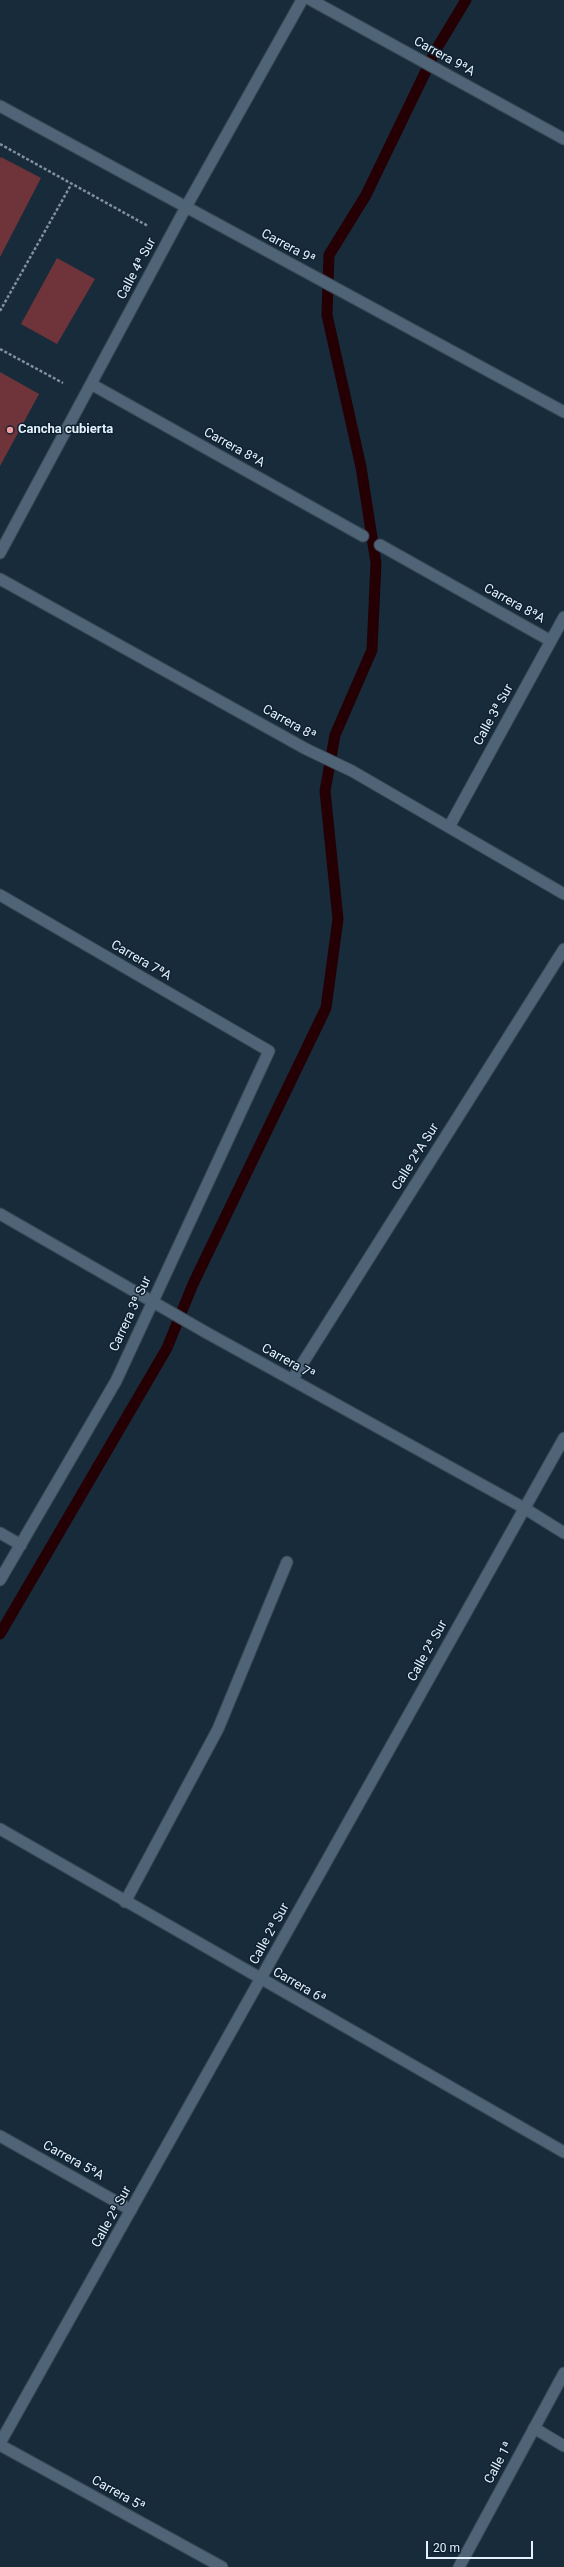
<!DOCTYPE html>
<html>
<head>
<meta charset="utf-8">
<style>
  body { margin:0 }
  #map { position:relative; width:564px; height:2567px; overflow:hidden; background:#182b3b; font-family:Roboto,sans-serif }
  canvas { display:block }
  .scale { position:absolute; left:426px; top:2541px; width:107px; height:18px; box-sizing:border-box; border:2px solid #e4f0fb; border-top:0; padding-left:5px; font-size:12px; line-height:14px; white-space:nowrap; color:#e4f0fb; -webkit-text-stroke:3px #0e2130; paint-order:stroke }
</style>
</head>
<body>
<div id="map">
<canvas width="564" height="2567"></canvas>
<div class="scale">20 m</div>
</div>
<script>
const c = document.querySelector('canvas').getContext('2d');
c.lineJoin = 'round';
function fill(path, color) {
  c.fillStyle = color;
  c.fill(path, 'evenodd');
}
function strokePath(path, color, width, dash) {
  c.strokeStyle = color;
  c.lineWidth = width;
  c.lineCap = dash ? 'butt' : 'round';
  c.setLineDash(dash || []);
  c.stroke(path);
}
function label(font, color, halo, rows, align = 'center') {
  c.font = font + ' Roboto,sans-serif';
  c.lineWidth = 3;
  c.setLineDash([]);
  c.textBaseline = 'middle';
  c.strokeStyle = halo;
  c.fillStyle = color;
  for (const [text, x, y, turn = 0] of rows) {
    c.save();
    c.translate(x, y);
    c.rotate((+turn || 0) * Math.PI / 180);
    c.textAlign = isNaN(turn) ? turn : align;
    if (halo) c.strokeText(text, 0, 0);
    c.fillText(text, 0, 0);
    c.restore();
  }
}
const green = new Path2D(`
  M1 157 41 178 0 257V159Z
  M57 258 95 279 57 344 21 324Z
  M0 372 39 394 0 466Z`);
const stream = new Path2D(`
  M0 1634 167 1348 193 1284 326 1008 338 919 325 791 335 735 372 650 376 563 361 467 327 315 329 255 366 195 437 48 466 0`);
const path = new Path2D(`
  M0 144 148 226
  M0 311 72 183
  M0 349 63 383`);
const service = new Path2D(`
  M125 1902 218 1729 287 1562`);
const pedestrian = new Path2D(`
  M534 2428 564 2446`);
const minor = new Path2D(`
  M311 0 564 139
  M0 106 564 412
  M91 384 363 536
  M380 545 551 641
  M0 553 186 207 302 0
  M0 579 306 749 352 771 564 894
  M449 827 564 617
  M0 895 269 1051 116 1381 0 1580
  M0 1214 207 1333 524 1508 564 1533
  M292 1380 564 949
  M0 1533 21 1545
  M0 1829 564 2152
  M0 2136 131 2210
  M0 2445 222 2567
  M459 2567 564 2373`);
const tertiary = new Path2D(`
  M0 2443 564 1438`);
const markers = [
  [10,430,4,"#f49aa1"]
];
const streetNames = [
  ["Carrera 9ªA",444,57,29],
  ["Carrera 9ª",288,247,28],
  ["Calle 4ª Sur",137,269,-62],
  ["Carrera 8ªA",234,448,29],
  ["Carrera 8ªA",514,604,29],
  ["Calle 3ª Sur",494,715,-61],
  ["Carrera 8ª",289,723,29],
  ["Carrera 7ªA",141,961,30],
  ["Calle 2ªA Sur",416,1157,-58],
  ["Carrera 3ª Sur",131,1314,-65],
  ["Carrera 7ª",288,1362,29],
  ["Calle 2ª Sur",428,1651,-61],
  ["Calle 2ª Sur",270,1934,-61],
  ["Carrera 6ª",299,1986,30],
  ["Carrera 5ªA",73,2161,29],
  ["Calle 2ª Sur",112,2217,-61],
  ["Calle 1ª",499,2463,-62],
  ["Carrera 5ª",118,2494,29]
];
const poiNames = [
  ["Cancha cubierta",18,430]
];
fill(green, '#6f343a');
strokePath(stream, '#240005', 11);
strokePath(service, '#384855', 13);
strokePath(pedestrian, '#384855', 13);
strokePath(minor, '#384855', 13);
strokePath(tertiary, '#384855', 13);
strokePath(path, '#81909e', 2.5, [3, 2]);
strokePath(service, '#4f6476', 11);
strokePath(pedestrian, '#4f6476', 11);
strokePath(minor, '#4f6476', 11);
strokePath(tertiary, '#4f6476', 11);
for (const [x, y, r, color] of markers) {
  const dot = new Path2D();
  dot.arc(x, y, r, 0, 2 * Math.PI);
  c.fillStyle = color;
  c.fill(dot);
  strokePath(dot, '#0e2130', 1.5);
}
label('13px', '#e4f0fb', '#0e2130', streetNames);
label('bold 13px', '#e4f0fb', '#0e2130', poiNames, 'left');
</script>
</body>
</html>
